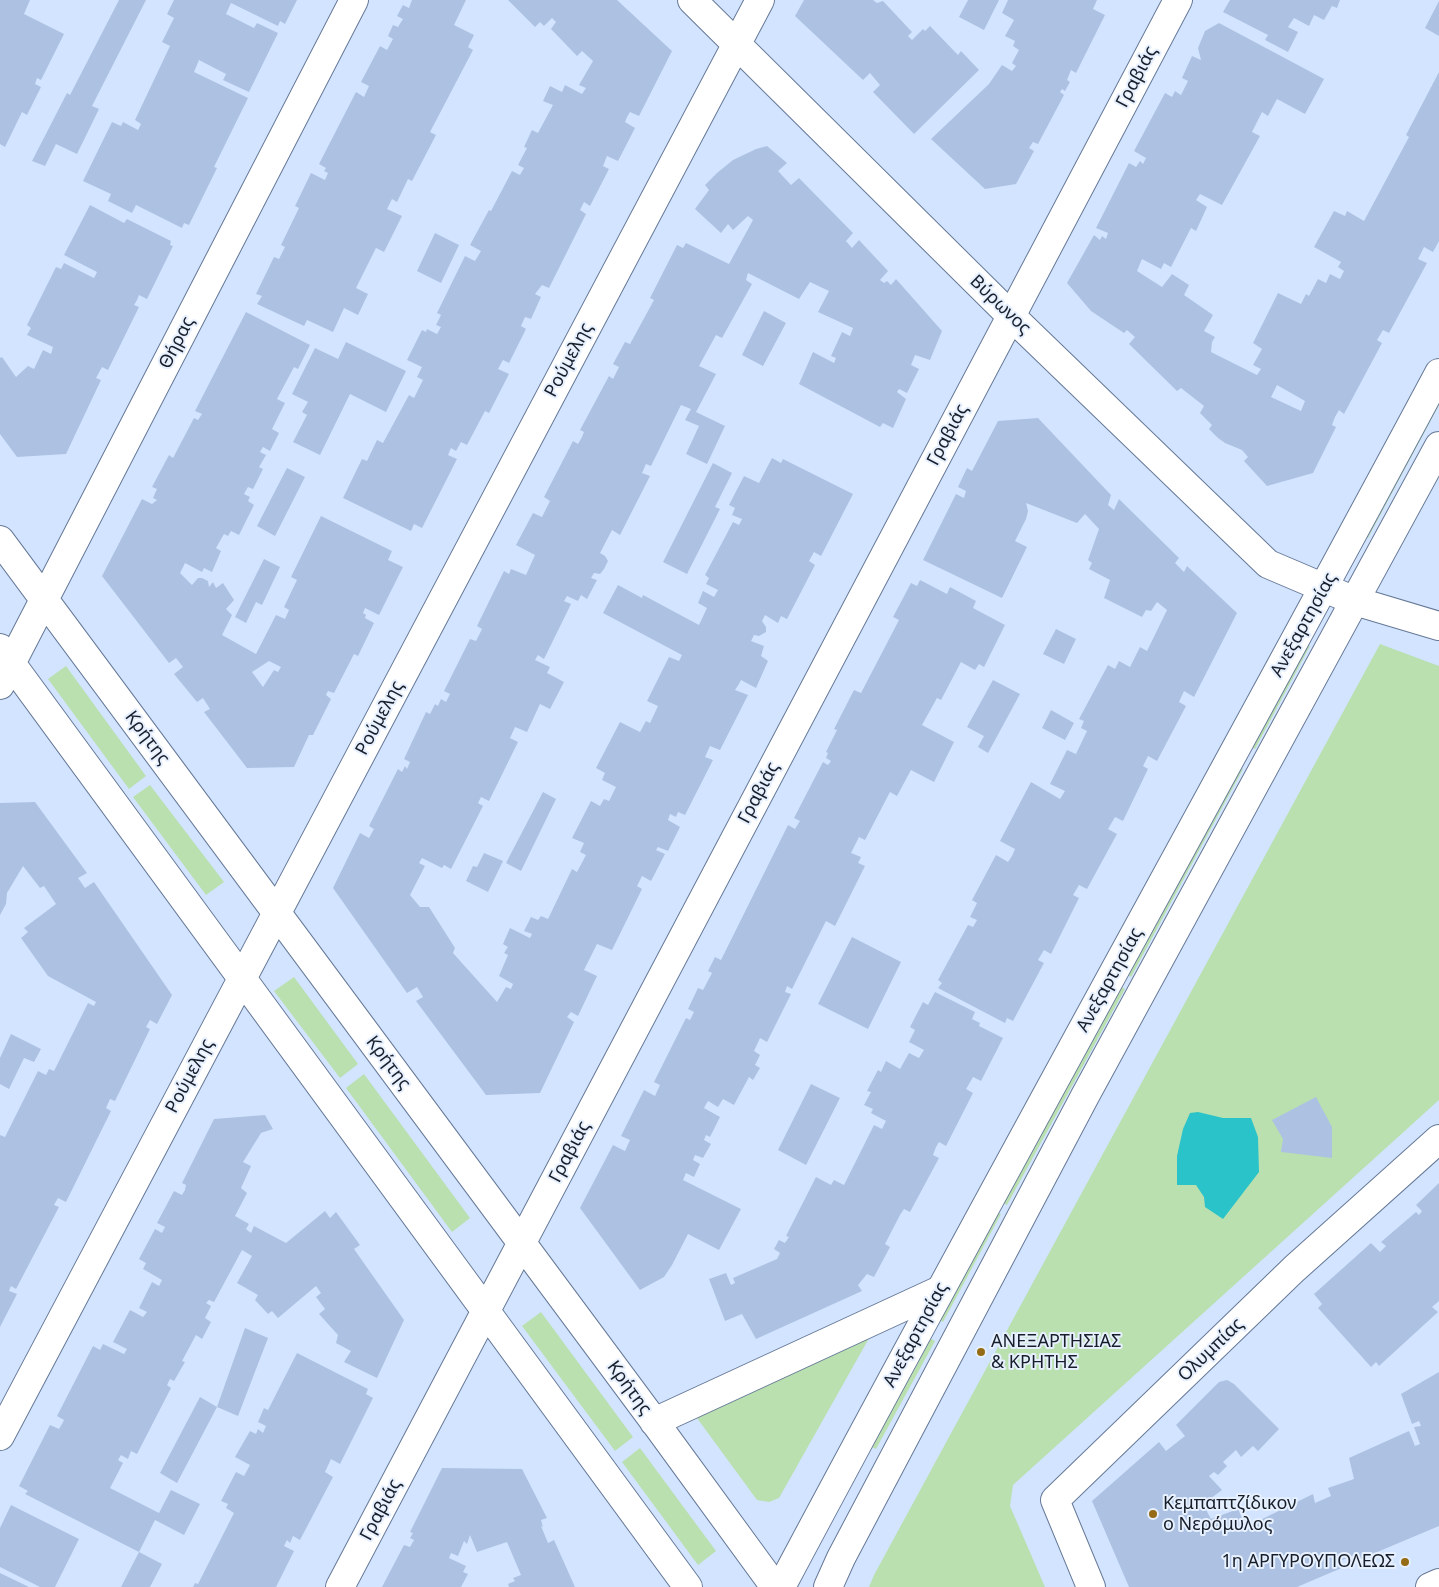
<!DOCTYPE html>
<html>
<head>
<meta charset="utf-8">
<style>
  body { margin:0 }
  canvas { display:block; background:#d2e4ff }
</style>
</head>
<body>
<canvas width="1439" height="1587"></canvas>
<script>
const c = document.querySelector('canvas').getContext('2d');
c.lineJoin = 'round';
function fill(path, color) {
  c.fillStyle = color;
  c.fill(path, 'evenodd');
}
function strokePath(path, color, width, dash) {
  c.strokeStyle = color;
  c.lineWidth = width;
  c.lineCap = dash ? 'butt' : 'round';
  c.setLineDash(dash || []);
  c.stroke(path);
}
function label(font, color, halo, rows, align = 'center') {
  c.font = font + ' "Noto Sans",sans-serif';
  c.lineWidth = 4;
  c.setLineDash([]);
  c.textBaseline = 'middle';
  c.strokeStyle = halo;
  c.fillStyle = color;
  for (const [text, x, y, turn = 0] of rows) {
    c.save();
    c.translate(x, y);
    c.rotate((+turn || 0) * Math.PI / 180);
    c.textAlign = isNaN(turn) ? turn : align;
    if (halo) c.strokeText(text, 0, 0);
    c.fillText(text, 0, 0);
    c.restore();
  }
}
const green = new Path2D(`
  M1439 390V405L1368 538 1362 535Z
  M1302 642 1310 646 1255 749 1246 745Z
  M1380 644 1439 666V1100L1013 1485 1010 1506 1045 1587H869L874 1575Z
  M66 666 146 776 129 789 48 679Z
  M1237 766 1243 769 1131 977 1125 974Z
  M150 785 224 882 206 895 133 797Z
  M294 977 358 1064 340 1078 274 991Z
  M1118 985 1125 989 1007 1205 1001 1202Z
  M364 1074 470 1218 452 1232 346 1088Z
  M993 1210 1001 1214 943 1322 935 1317Z
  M541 1312 633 1437 615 1451 522 1326Z
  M881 1317 779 1498 769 1502 757 1500 694 1414Z
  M926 1336 935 1341 876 1449 867 1445Z
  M640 1448 716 1551 698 1565 622 1462Z`);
const water = new Path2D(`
  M1198 1112 1223 1118H1251L1258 1137 1259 1172 1223 1219 1205 1207 1204 1197 1196 1185H1177V1156L1183 1129 1190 1113Z`);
const building = new Path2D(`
  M0 0H30L24 14 64 34 41 80 37 78 35 84 41 87 27 115 22 112 5 147 0 144Z
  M119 0H146L92 106 99 109 77 154 56 144 45 166 32 161 67 93 70 95Z
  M174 0H297L285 24 280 21 278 26 231 3 226 14 254 28 257 23 278 33 249 92 223 80 226 74 199 60 194 72 248 98 214 167 217 168 189 225 184 223 182 228 136 205 132 213 108 201 111 194 83 181 112 122 121 126 123 122 138 130 141 124 135 120 170 46 162 42 174 18 167 14Z
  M412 0H466L454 25 474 35 468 47 473 50 430 132 436 135 412 181 408 179 397 202 392 199 387 209 402 216 384 252 376 248 356 288 368 294 358 315 344 308 333 332 307 320 304 326 257 304 262 296 256 294 274 257 279 259 285 247 281 245 299 208 295 206 311 173 325 180 328 173 324 171 326 168 319 164 356 92 364 97 369 86 361 82 380 46 387 50 393 39 388 36 393 25 398 27 403 19 397 16 403 5 409 8Z
  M508 0H617L672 51 639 116 630 112 627 117 625 122 635 128 618 161 607 156 603 166 609 169 590 206 584 202 580 210 586 214 549 288 542 285 535 294 541 297 531 319 525 317 521 326 526 329 509 363 503 360 498 369 509 374 489 413 485 411 467 445 461 442 456 451 451 448 448 455 457 459 422 528 414 524 411 531 343 498 362 459 367 461 377 440 383 443 409 395 414 398 423 380 417 377 422 367 407 360 422 330 426 332 427 329 437 334 441 327 436 325 441 315 437 313 465 256 475 261 481 251 470 245 489 210 491 211 512 171 520 175 524 168 518 165 527 148 524 147 532 130 538 133 553 105 543 101 550 86 562 92 565 85 582 94 586 88 579 85 593 61 582 51 577 56 551 29 556 22 552 18 544 26 540 22 535 27Z
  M804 0H873L877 3 883 1 912 32 908 36 912 40 923 29 925 31 930 26 958 55 961 51 979 70 914 134 873 92 880 85 870 73 863 80 795 16Z
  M968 0H999L984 30 959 17Z
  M1008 0H1097L1093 9 1105 15 1076 73 1071 70 1067 80 1070 82 1065 91 1062 89 1060 92 1064 95 1038 144 1033 142 1029 148 1034 151 1016 184 985 189 931 139 989 84 1002 65 1012 71 1016 66 1012 63 1019 50 1013 46 1015 41 1005 36 1014 20 1002 13Z
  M1230 0H1340L1337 8 1332 6 1324 20 1314 15 1309 26 1294 18 1288 27 1298 32 1288 52 1265 40 1268 35 1223 12Z
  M1439 1V36L1425 28Z
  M1219 23 1324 79 1305 114 1277 99 1268 116 1262 112 1252 132 1260 136 1222 205 1200 194 1196 200 1207 207 1196 231 1191 228 1171 267 1164 263 1161 269 1142 259 1137 271 1162 287 1172 274 1189 285 1184 295 1213 315 1204 331 1215 337 1212 342 1211 352 1257 375 1261 369 1253 365 1262 349 1253 343 1278 293 1301 304 1306 294 1309 296 1318 279 1326 283 1330 274 1340 279 1344 271 1338 267 1341 262 1314 247 1334 211 1345 216 1347 211 1364 221 1409 137 1406 135 1439 72V241L1433 252 1424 247 1418 259 1427 263 1389 333 1383 330 1377 340 1382 343 1344 414 1339 410 1335 417 1332 425 1336 427 1313 473 1267 486 1244 461 1248 457 1242 450 1225 443 1218 438 1209 429 1212 425 1200 413 1204 406 1181 388 1177 391 1129 344 1135 337 1127 330 1124 333 1091 311 1067 283 1094 235 1100 240 1102 236 1106 239 1108 233 1096 228 1129 163 1136 167 1140 161 1143 164 1146 158 1134 151 1165 93 1172 97 1175 91 1181 95 1188 81 1182 78 1192 56 1201 60 1198 48 1205 31ZM1277 385 1305 401 1301 411 1271 397Z
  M767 146 787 163 778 171 791 185 799 178 853 233 846 241 852 248 859 240 888 271 880 280 884 283 887 281 891 285 896 279 942 331 930 360 915 355 911 365 919 369 907 393 899 389 897 392 906 399 893 428 883 423 880 427 799 384 813 352 834 363 836 358 831 356 842 332 850 336 853 328 818 312 829 291 810 282 799 299 748 273 746 280 752 284 722 338 716 335 699 366 716 374 696 412 725 426 707 464 686 454 699 426 685 420 691 409 681 405 651 466 646 464 642 473 650 476 620 535 612 530 600 553 605 556 608 561 604 569 600 574 594 573 591 578 597 580 587 599 581 595 578 601 567 596 564 601 571 604 544 659 538 655 535 660 550 667 547 673 564 682 550 709 540 704 527 732 515 727 510 738 518 742 489 801 481 797 478 803 483 806 451 869 444 865 442 868 422 858 419 863 425 866 410 895 420 907H429L455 948 453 953 497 1002 506 987 511 989 513 984 499 976 508 955 504 953 508 947 503 944 510 928 530 938 532 934 524 931 531 917 538 920 541 916 548 919 572 869 577 872 586 855 580 852 584 843 572 838 591 801 600 806 604 799 609 801 616 787 602 780 605 773 596 768 620 722 640 732 646 721 650 723 658 706 647 701 669 657 679 661 682 655 603 613 618 585 642 598 643 595 699 625 707 608 698 603 703 591 714 597 718 590 706 584 709 578 705 575 733 522 739 525 742 519 732 515 735 508 729 505 744 476 759 483 772 458 781 463 783 459 853 494 821 556 814 552 809 561 815 565 787 619 781 616 778 623 765 615 762 621 766 627V632L759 636 754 635 751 641 764 646 761 656 768 661 756 688 741 680 739 684 735 690 748 695 720 750 710 746 705 757 713 760 685 815 678 812 676 817 670 814 668 820 680 827 668 851 658 847 656 850 665 854 651 881 642 876 637 886 642 889 612 950 597 944 584 970 597 976 578 1016 571 1012 567 1017 574 1022 540 1093 486 1095 416 1001 423 997 417 987 407 993 333 888 360 833 369 838 374 829 369 826 398 769 402 772 405 766 407 769 410 762 404 759 426 712 430 714 435 704 438 706 441 699 446 702 450 694 444 691 470 639 476 641 482 629 477 626 504 571 509 574 511 569 526 575 535 555 516 545 533 513 542 517 550 501 544 497 573 441 578 444 582 437 584 432 580 430 609 376 613 379 619 367 613 364 625 342 630 344 654 300 650 298 677 245 683 248 686 243 729 264 753 220 748 216 733 230 728 224 721 233 695 209 709 190 705 185 717 173 733 160 756 149Z
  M90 205 124 223 127 219 171 241 170 245 173 246 147 299 139 295 137 300 134 305 139 307 108 370 102 367 96 378 101 380 66 454 17 457 0 434V358L2 357 16 377 28 366 34 369 43 350 51 354 53 347 27 335 31 328 27 325 56 267 61 269 64 263 94 278 97 272 64 255Z
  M435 233 459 245 441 283 417 271Z
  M764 311 786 323 763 366 742 355Z
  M246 312 310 345 298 369 294 367 277 399 285 403 272 429 279 433 270 451 263 447 260 452 266 455 259 467 263 469 253 489 248 487 244 494 250 497 248 501 254 505 239 535 231 531 228 536 224 534 216 548 221 551 212 572 204 568 202 572 185 563 180 573 192 585 198 578H202L208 581 209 587 213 582 216 588 223 583 234 600 226 609 232 615 222 635 256 654 276 615 285 619 289 610 284 607 297 580 291 577 321 516 392 551 388 560 403 567 379 615 365 608 363 613 366 615 365 618 374 623 358 656 354 654 334 693 328 691 326 695 331 699 313 735H309L294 767 247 768 204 712 210 709 203 698 197 702 174 674 183 667 176 658 169 663 102 576 142 499 152 504 157 500 153 498 157 489 152 487 169 455 173 458 194 418 198 420 202 414 195 411ZM269 661 281 667 278 672 274 670 263 687 252 672Z
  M346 342 406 371 386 412 350 394 320 455 293 442 307 415 302 412 308 402 292 394 315 348 338 359Z
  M1038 418 1111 495 1108 505 1114 510 1119 499 1179 558 1175 563 1184 572 1187 566 1237 613 1194 697 1184 691 1179 702 1186 706 1157 761 1148 756 1143 766 1148 769 1123 821 1115 817 1108 829 1117 834 1087 889 1079 885 1073 895 1079 898 1051 954 1044 950 1038 960 1044 963 1013 1021 1007 1018 1005 1023 938 988 942 983 938 980 968 925 973 927 977 920 970 917 977 903 972 900 996 855 1008 862 1012 856 1015 849 1000 841 1031 782 1060 799 1065 791 1050 784 1067 750 1076 754 1087 731 1081 728 1084 721 1079 719 1108 665 1115 669 1119 661 1130 667 1140 647 1147 651 1167 610 1157 602 1151 611 1146 610 1142 617 1104 598 1110 580 1089 569 1092 563 1088 560 1099 529 1085 514 1077 523 1026 503 1028 511 1026 519 1015 541 1027 547 1002 598 923 560 956 494 964 498 966 491 958 487 967 468 972 471 998 421Z
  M713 463 732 473 715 507 720 509 687 574 663 562Z
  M287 468 305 477 275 536 257 526Z
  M264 559 280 567 262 605 256 602 246 623 235 617Z
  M920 580 947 594 950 587 976 601 973 608 1005 625 984 667 979 664 975 670 961 662 941 700 937 698 922 725 954 742 934 782 911 770 897 796 890 792 865 840 859 837 851 853 861 857 858 863 865 866 835 926 826 921 792 989 787 986 785 992 791 994 767 1042 760 1038 754 1051 760 1055 755 1065 760 1068 753 1080 749 1077 734 1105 723 1099 718 1107 708 1101 704 1108 720 1117 710 1137 706 1135 704 1140 711 1144 703 1158 695 1155 693 1160 700 1164 694 1177 686 1173 683 1180 741 1209 719 1250 688 1234 672 1265 664 1277 640 1290 580 1208 613 1145 625 1151 630 1140 621 1136 644 1090 655 1096 660 1085 654 1082 686 1018 690 1020 694 1012 688 1009 698 988 703 990 712 973 708 971 715 957 721 960 788 825 795 829 798 824 800 821 794 818 823 762 828 765 831 761 826 758 828 753 826 752 837 730 834 729 854 690 861 693 899 620 893 617 911 583 917 586Z
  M1056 629 1076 639 1064 664 1043 654Z
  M993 680 1020 694 988 753 978 747 984 736 967 727Z
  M1051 710 1074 723 1065 740 1042 728Z
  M543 792 556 799 521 871 506 863Z
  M35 802 87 873 78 878 85 888 94 882 172 995 157 1024 150 1020 146 1027 150 1029 115 1101 110 1099 106 1108 111 1111 66 1202 58 1198 54 1205 59 1207 16 1289 11 1286 9 1291 17 1294 0 1327V1135L5 1137 38 1071 46 1075 49 1069 54 1071 88 1003 94 1006 96 1002 48 976 21 938 28 932 24 928 56 904 44 886 40 888 23 866 7 893 6 904 0 915V803Z
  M484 853 503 861 488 892 466 881 473 866 477 867Z
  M852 937 901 962 868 1029 818 1004Z
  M935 992 975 1012 972 1019 980 1023 979 1026 1003 1038 981 1081 973 1077 969 1084 966 1089 973 1093 946 1146 939 1142 936 1147 933 1155 939 1158 910 1212 904 1209 900 1215 885 1244 890 1247 874 1277 867 1274 858 1285 862 1291 756 1339 742 1314 725 1321 709 1279 726 1273 731 1285 735 1283 733 1278 777 1259 780 1253 774 1249 779 1240 785 1243 789 1237 786 1236 816 1177 831 1185 834 1180 844 1185 874 1125 882 1129 886 1121 871 1113 873 1109 864 1105 871 1092 867 1091 878 1070 881 1072 886 1061 900 1069 909 1053 919 1058 924 1050 909 1042 915 1030 910 1027 923 1002 928 1005Z
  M11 1034 41 1049 34 1062 24 1058 9 1089 0 1084V1058Z
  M811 1084 840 1098 806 1165 778 1150Z
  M1316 1097 1332 1127V1158L1281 1152 1283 1139 1272 1120Z
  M265 1115 273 1129 261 1133 243 1162 251 1166 241 1188 247 1193 235 1216 249 1224 246 1229 251 1233 254 1226 286 1243 325 1211 330 1218 336 1212 360 1245 354 1249 404 1320 377 1378 344 1362 351 1351 336 1343 338 1335 319 1314 325 1309 316 1297 321 1293 316 1286 278 1318 272 1311 268 1314 255 1300 258 1295 237 1283 252 1256 242 1250 214 1302 209 1300 206 1303 211 1306 205 1318 211 1322 202 1339 196 1335 182 1361 185 1362 174 1381 170 1379 167 1385 171 1388 137 1454 131 1451 128 1459 121 1455 118 1460 123 1463 110 1488 159 1513 171 1490 200 1504 184 1535 155 1520 139 1552 25 1494 28 1491 19 1486 50 1425 59 1429 62 1424 64 1420 57 1416 93 1346 100 1350 103 1344 124 1354 127 1349 113 1342 130 1310 143 1317 147 1312 139 1308 152 1282 159 1286 162 1280 143 1269 146 1263 139 1259 155 1229 162 1233 165 1227 157 1223 174 1191 182 1195 185 1190 186 1185 182 1183 214 1119Z
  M1439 1183V1301L1432 1307 1438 1312 1379 1366 1376 1362 1371 1367 1318 1308 1322 1304 1314 1294 1371 1243 1380 1252 1386 1246 1381 1242 1416 1212 1419 1215 1422 1211 1416 1205Z
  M245 1328 268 1338 238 1416 217 1407Z
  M297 1353 368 1389 366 1394 373 1398 340 1464 331 1459 325 1472 333 1477 300 1540 293 1536 290 1543 287 1540 284 1546 294 1551 276 1587H193L195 1583 198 1584 234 1513 226 1508 228 1504 221 1501 236 1472 244 1476 250 1465 235 1457 250 1431 256 1434 258 1429 263 1433 266 1426 258 1422 264 1408 268 1410Z
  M1439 1372V1526L1356 1561 1354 1555 1340 1561 1344 1567 1297 1587H1129L1092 1501 1159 1442 1166 1451 1185 1436 1176 1425 1219 1382 1227 1380 1234 1384 1279 1429 1258 1451 1253 1446 1241 1457 1236 1450 1223 1462 1227 1466 1218 1475 1214 1472 1209 1476 1222 1490 1203 1504 1211 1519 1238 1509 1246 1527 1313 1494 1315 1503 1331 1496 1328 1488 1354 1479 1349 1458 1409 1431 1415 1446 1420 1444 1414 1427 1421 1426 1419 1421 1412 1424 1401 1394Z
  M200 1397 217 1407 177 1483 160 1473Z
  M442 1468 522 1469 547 1518 541 1520 543 1527 541 1526 548 1543 554 1540 575 1587H509L508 1584 515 1581 513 1578 521 1575 507 1542 477 1552 470 1535 467 1544 464 1541 458 1556 451 1553 449 1558 466 1566 463 1572 468 1574 461 1587H382L404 1545 410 1547 414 1540 410 1538 413 1533 410 1532Z
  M11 1505 79 1539 55 1587H40L0 1567V1528Z
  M139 1552 162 1564 150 1587H121Z
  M0 1573 29 1587H0Z`);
const minor = new Path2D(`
  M692 0 1011 316 1268 564 1355 601 1439 626
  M0 540 659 1428 775 1587
  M0 648 688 1587
  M0 685 354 0
  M654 1422 940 1290
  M0 1436 760 0
  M340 1587 1178 0
  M1091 1587 1055 1500 1294 1269 1439 1139`);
const major = new Path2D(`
  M781 1587C997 1180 1222 779 1439 373
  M828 1587 841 1558 1085 1096 1439 446
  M1430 1587 1439 1583`);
const markers = [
  [981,1352,5,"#956b16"],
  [1153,1514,5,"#956b16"],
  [1405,1562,5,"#956b16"]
];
const streetNames = [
  ["Γραβιάς",1137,77,-62],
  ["Βύρωνος",1000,305,44],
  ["Θήρας",177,343,-63],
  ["Ρούμελης",569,360,-62],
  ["Γραβιάς",948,435,-62],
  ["Ανεξαρτησίας",1304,625,-61],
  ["Ρούμελης",380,718,-62],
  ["Κρήτης",147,738,53],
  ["Γραβιάς",759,793,-62],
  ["Ανεξαρτησίας",1110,980,-61],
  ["Κρήτης",388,1063,53],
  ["Ρούμελης",190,1076,-62],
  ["Γραβιάς",570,1152,-62],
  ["Ανεξαρτησίας",916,1335,-62],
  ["Ολυμπίας",1211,1350,-44],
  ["Κρήτης",629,1388,54],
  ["Γραβιάς",381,1510,-62]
];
const poiNames = [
  ["ΑΝΕΞΑΡΤΗΣΙΑΣ",991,1342],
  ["& ΚΡΗΤΗΣ",991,1363],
  ["Κεμπαπτζίδικον",1163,1504],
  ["ο Νερόμυλος",1163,1525],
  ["1η ΑΡΓΥΡΟΥΠΟΛΕΩΣ",1395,1562,"right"]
];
fill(green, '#bae0b0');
fill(water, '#2ac3c9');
fill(building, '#adc2e2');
strokePath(minor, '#667997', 30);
strokePath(major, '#667997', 30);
strokePath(minor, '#fff', 28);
strokePath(major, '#fff', 28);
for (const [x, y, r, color] of markers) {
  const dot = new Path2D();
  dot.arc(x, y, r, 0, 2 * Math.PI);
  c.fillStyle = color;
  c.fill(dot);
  strokePath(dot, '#e7f0fe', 2);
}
label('18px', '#171e2a', '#e7f0fe', streetNames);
label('18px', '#171e2a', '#e7f0fe', poiNames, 'left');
</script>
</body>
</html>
